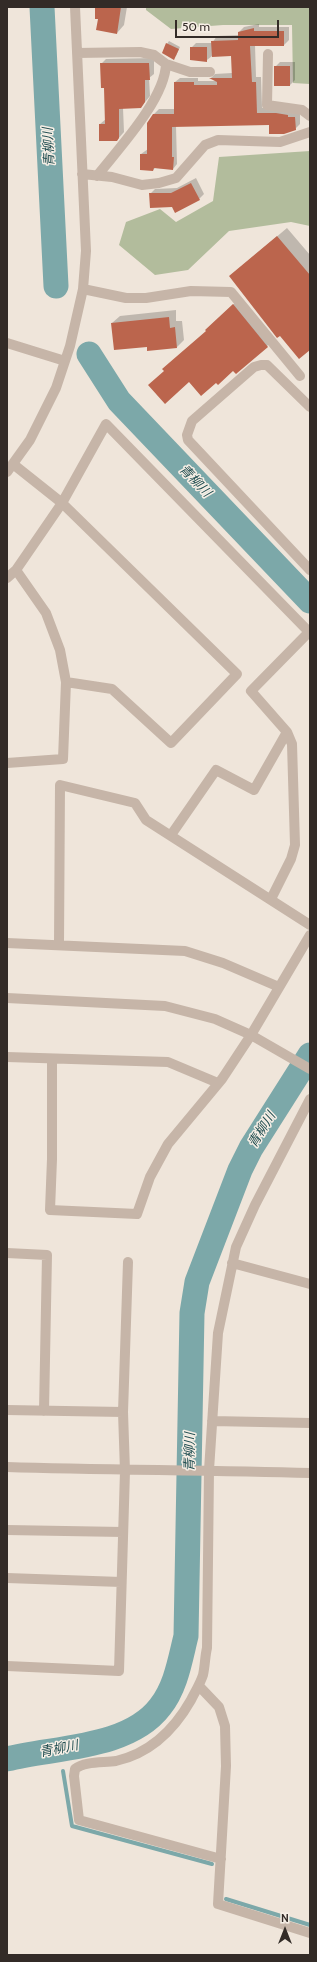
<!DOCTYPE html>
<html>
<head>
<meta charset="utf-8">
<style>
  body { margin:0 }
  #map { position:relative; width:317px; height:1962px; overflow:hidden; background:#efe5da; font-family:Cabin,sans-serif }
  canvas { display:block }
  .frame { position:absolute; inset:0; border:8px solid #332b27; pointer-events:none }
  .north { position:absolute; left:265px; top:1910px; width:40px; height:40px; -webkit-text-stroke:3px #f7efe6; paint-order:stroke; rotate:0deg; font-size:11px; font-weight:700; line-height:16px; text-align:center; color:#332b27 }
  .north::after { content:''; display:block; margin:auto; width:14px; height:18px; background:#332b27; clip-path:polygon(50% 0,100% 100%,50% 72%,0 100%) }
  .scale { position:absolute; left:175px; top:20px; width:104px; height:18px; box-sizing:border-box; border:2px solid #332b27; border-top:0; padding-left:5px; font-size:12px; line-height:14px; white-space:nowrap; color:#332b27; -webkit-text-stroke:3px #f7efe6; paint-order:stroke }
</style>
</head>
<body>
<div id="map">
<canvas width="317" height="1962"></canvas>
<div class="frame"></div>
<div class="north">N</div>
<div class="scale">50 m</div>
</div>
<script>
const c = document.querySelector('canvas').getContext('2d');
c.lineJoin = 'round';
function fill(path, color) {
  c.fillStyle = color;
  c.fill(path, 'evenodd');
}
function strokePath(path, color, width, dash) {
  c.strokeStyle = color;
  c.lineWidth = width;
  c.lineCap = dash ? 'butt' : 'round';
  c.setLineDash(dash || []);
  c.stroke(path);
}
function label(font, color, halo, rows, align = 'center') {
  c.font = font + ' Cabin,"Noto Sans JP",sans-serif';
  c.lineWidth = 3;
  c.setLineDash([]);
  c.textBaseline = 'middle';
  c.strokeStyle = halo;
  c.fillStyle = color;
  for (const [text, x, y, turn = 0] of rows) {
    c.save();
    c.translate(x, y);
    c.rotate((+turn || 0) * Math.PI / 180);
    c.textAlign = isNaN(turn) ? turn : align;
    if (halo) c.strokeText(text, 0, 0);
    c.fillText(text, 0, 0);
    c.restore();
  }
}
const green = new Path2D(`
  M146 7H310V84L293 83 292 25H223L171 29 146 10Z
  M310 151V226L291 222 229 231 188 270 155 275 119 245 126 222 160 209 176 222 213 201 219 157Z`);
const shadow = new Path2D(`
  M96 7H127L124 25 117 33Z
  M259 24V27H289V40L284 45H255L256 77H261L262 108H282L300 113V124L295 129 270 124 176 126 177 164 173 169 155 168 153 170 141 154 148 149 154 114 159 109H175V82L180 78H198V81H216L211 78 215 74 232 73V55L212 56 207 60 191 48 196 43H212L217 36 239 35V32L244 27Z
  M169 41 180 47 176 56 167 44Z
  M154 58V74L149 78 150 96 141 107 123 108 124 132 117 140 100 124 106 119 105 87 101 64 106 59Z
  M280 62H295V80L290 85 275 67Z
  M196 178 204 194 199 199 173 206 150 194 155 189 177 188Z
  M287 228 310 255V349L230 276Z
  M239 299 273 340 267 346 206 330Z
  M176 310V321H182L184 340 177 347 112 323 120 316Z`);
const stream = new Path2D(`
  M63 1771 72 1826 212 1864
  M226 1899 310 1925`);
const river = new Path2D(`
  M42 7 56 286
  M89 354 119 401 310 601
  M7 1759C54 1747 128 1749 160 1707 176 1687 180 1660 186 1636L192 1313 197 1282 240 1170 251 1148 310 1055`);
const building = new Path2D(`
  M95 7H121L117 34 96 30 98 19H95Z
  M254 28V31H284V46H250L252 82H256L257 113H276L288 115V117H295L296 130 284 134H269V125L172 127V157H174L173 170 154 168 153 171 140 170V154H147V123L153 114H174V82H194V85H217V82L209 78H232L231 56 212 57 211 41 238 40V32Z
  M166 43 179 49 174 60 162 53Z
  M190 47H207V62L190 60Z
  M100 63H149L150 80H145V102L141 108 119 109V138L117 141H99V124H105L104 88H101Z
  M274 66H290V86H274Z
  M191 183 200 200 175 213 172 207 150 208 149 193H171Z
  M277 236 310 275V350L299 359 280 336 277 338 229 276Z
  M233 304 268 347 236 374 233 371 218 385 216 383 201 396 189 382 165 404 148 385 164 371 162 369 206 331 205 330Z
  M169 317 170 328 175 327 177 348 147 351V347L114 350 111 323Z`);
const minor = new Path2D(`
  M77 53 140 52 154 55 166 64 190 72H210
  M268 54 267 105 302 110 310 116
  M82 174 112 177 142 185 159 183 176 178 205 145 218 140 280 142 310 132
  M97 176C119 148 165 99 166 64
  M83 289 126 298H146L191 291 231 292 300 376
  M7 343 65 361
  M310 407 267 365H261L254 367 192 421 187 435 188 440 310 570
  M13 464 62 503 237 674 171 743 112 689 66 682
  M7 472 30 440 56 388 70 346 83 289 86 251 75 7
  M7 578 16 570 62 503 106 424 310 633
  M7 763 63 759 66 682 60 650 46 613 16 570
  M171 835 216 770 254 790 287 732
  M271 899 291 859 295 845 292 744 287 732 251 691 309 632
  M7 943 185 951 223 963 279 987
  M59 944 60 785 135 803 146 820 310 925
  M7 998 165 1006 215 1019 251 1035 310 1069
  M7 1057 168 1062 218 1083
  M52 1059V1159L50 1210 137 1214 150 1177 168 1144 222 1079 251 1035 310 935
  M7 1253 47 1255 44 1411
  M232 1263 310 1284
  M7 1410 123 1412
  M212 1421 310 1423
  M7 1467C108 1470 209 1470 310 1473
  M7 1530 123 1532
  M7 1578 121 1582
  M7 1666 119 1671 125 1471 123 1412 128 1262
  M199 1686 219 1707 225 1726 226 1766 218 1904 310 1933
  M221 1859 79 1820 74 1776 75 1769C85 1761 103 1763 116 1761 151 1753 174 1730 191 1700 195 1692 200 1684 203 1675 205 1666 205 1656 207 1648L209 1470 218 1333 236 1247 255 1205 310 1099`);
const waterNames = [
  ["青柳川",49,147,-93],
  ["青柳川",195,481,46],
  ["青柳川",262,1130,-58],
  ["青柳川",190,1452,-89],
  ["青柳川",59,1749,-11]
];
fill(green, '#b2bc9c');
fill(shadow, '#0003');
strokePath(stream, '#7ca8a9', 4);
strokePath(river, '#7ca8a9', 25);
fill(building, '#bb654d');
strokePath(minor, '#c6b5a8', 10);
label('italic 13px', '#214e51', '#f7efe6', waterNames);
</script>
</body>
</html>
